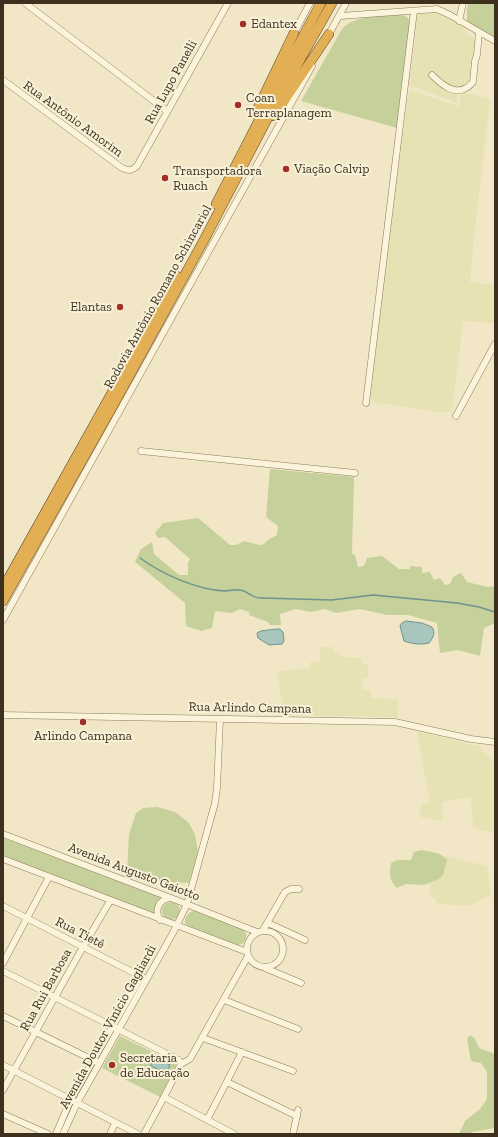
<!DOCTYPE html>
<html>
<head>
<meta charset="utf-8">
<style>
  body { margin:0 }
  #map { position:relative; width:498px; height:1137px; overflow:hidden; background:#f1e7c7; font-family:"Zilla Slab",serif }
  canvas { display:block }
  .frame { position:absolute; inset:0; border:4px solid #3e301f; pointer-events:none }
</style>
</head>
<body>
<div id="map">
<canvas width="498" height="1137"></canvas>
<div class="frame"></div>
</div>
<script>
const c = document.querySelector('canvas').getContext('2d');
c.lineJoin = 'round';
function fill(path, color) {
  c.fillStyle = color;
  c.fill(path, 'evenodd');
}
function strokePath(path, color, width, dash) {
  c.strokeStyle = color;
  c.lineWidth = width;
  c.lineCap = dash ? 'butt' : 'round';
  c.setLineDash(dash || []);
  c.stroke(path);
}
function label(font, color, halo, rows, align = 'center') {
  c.font = font + ' "Zilla Slab",serif';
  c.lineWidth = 4;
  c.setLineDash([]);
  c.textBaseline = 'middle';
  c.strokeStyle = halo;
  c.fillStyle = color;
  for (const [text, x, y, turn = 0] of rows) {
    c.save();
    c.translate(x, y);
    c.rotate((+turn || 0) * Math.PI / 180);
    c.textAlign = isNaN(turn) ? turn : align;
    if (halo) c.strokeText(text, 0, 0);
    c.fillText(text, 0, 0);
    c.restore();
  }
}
const farmland = new Path2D(`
  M432 13 441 15 448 18 465 29V33L474 38 476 41 471 81 466 85 458 88 457 103 409 85 418 14Z
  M412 91 454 105 459 106 461 94 463 93 472 94 489 99 490 101 474 238 470 282 495 285V323L463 321 452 410 449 412H438L389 404 374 403 371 401 370 394 388 249 407 102 409 93Z
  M320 647H333L334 653H340V657L362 658V664H368V678H362V690H371V698L398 700V717L284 715 277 671 310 668V662L320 661Z
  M417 731 472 745 480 746 495 764V833L473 828 471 797 442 802 443 821 420 817 421 804 430 803Z
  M445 856 487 866 491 895 468 906 439 904 430 895 429 875 441 873Z`);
const green = new Path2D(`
  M468 3H495V39L467 22V10Z
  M402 15 407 17 410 22 397 128 301 101 342 29C354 15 384 15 402 15Z
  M270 469 354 477 352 554 355 555 358 567 364 566 367 558 382 556 399 569H410V566L422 567V573L430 572 434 580 440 578 445 585 450 584 453 577 461 573 467 582 488 587 495 586V625L493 624 484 628 480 656 458 650 440 653 437 623 408 615H387L360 609 336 613 325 609 311 612 296 609 280 614 281 625H270L268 622 249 615V612L240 609 232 613 215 611 212 628 201 631 186 626 185 603 135 562 141 549 152 542 154 554 179 575H188V563L190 559 165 537 158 538 155 533 163 523 198 518 230 545H236L244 541 259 545 264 544 268 540 277 535 278 526 266 517Z
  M157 807 175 812 189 823 195 835 198 851 189 883 142 881 127 872 129 834 136 813 143 808Z
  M3 838 161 897C156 902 154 908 155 915L3 857Z
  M421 850C431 852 440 852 447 860L443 875 439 879 424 885 406 884 397 888C389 880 389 874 391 863L397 860H411L414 852Z
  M162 911a9 9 0 1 1 18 0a9 9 0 1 1-18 0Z
  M195 911 242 929 246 933C247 939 244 945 237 945L188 926 185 923V918L190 912Z
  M470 1035 475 1039 479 1048 495 1054V1128L472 1132V1134H458L460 1132 465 1121 480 1109 487 1099V1072L481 1063 471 1061 467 1039Z
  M120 1036 175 1063 176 1066 160 1097 102 1068Z`);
const water = new Path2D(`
  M406 621 422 623 432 627C436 633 433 638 429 643 421 645 412 644 404 641L400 626 401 624Z
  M277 629H280L283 632 284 641 282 644 269 645 258 638 257 633 261 631Z
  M155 1058 170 1065 166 1073 151 1066Z`);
const stream = new Path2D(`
  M140 558C162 574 197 590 225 591 230 591 235 589 240 590 244 590 247 593 251 595 254 597 259 598 262 598L332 600 373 595 457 603 479 607 495 612`);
const minor = new Path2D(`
  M25 3 167 111
  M340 16 437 9 450 15 495 41
  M459 21 463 3
  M294 33 310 3
  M328 36 346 3
  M432 75C440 83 454 96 466 88 469 87 471 84 473 82L475 61 477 55 479 32
  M3 80 122 168C129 171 131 171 137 166L228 3
  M366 403 414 11
  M456 416 495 344
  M141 451 355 473
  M3 620 312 66
  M3 715 395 722 471 739 495 742
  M3 834 171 898 257 932
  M3 859 247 952
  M3 906 144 978
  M160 920C154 910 159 899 171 898
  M268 923 305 940
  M263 930 285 892 291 889H299
  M247 949a18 18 0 1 1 36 0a18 18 0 1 1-36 0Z
  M3 963 49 877
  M265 968 301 983
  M3 971 179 1060 181 1064
  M224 1000 298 1029
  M3 1016 97 1062
  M203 1038 293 1071
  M181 1064 190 1059 248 956
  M3 1065 138 1134
  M227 1082 297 1116
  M3 1090 83 947 110 901
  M164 1097 234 1134
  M3 1114 48 1134
  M207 1120 242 1052
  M56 1134 71 1099 141 977
  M63 1134 77 1103 174 931 187 904 215 803 217 788 220 719
  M110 1134 115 1123
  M144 1134 164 1097 181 1064
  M293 1134 298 1110`);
const highway = new Path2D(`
  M255 114 294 33
  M274 116 329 34
  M216 204 278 83 321 3
  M3 588 177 276
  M3 601 115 402 204 240 273 108 332 3`);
const markers = [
  [243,24,4,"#a12f27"],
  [238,105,4,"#a12f27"],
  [286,169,4,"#a12f27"],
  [165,178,4,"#a12f27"],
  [120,307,4,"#a12f27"],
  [83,722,4,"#a12f27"],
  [112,1065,4,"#a12f27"]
];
const poiNames = [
  ["Edantex",251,24],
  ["Coan",246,98],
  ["Terraplanagem",246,113],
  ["Viação Calvip",294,169],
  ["Transportadora",173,171],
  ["Ruach",173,186],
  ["Elantas",112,307,"right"],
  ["Arlindo Campana",83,736,"center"],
  ["Secretaria",120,1058],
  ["de Educação",120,1073]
];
const streetNames = [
  ["Rua Lupo Panelli",171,82,-61],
  ["Rua Antônio Amorim",73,119,36],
  ["Rodovia Antônio Romano Schincariol",158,297,-61],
  ["Rua Arlindo Campana",250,708,1],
  ["Avenida Augusto Gaiotto",134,872,21],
  ["Rua Tietê",80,933,27],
  ["Rua Rui Barbosa",46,990,-61],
  ["Avenida Doutor Vinício Gagliardi",108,1027,-61]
];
fill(farmland, '#e7e2b4');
fill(green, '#c6d09a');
fill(water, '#a8c5be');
strokePath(water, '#6e948d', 1);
strokePath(stream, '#6e948d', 1.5);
strokePath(minor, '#8e7a5b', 7);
strokePath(highway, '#5c472f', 10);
strokePath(minor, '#fbf4db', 6);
strokePath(highway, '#e3af55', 9);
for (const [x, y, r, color] of markers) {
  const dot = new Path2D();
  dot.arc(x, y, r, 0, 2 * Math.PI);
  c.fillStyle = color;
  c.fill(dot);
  strokePath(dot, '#f8f1d7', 1.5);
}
label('13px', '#3e301f', '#f8f1d7', poiNames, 'left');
label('13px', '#3e301f', '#f8f1d7', streetNames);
</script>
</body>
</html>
